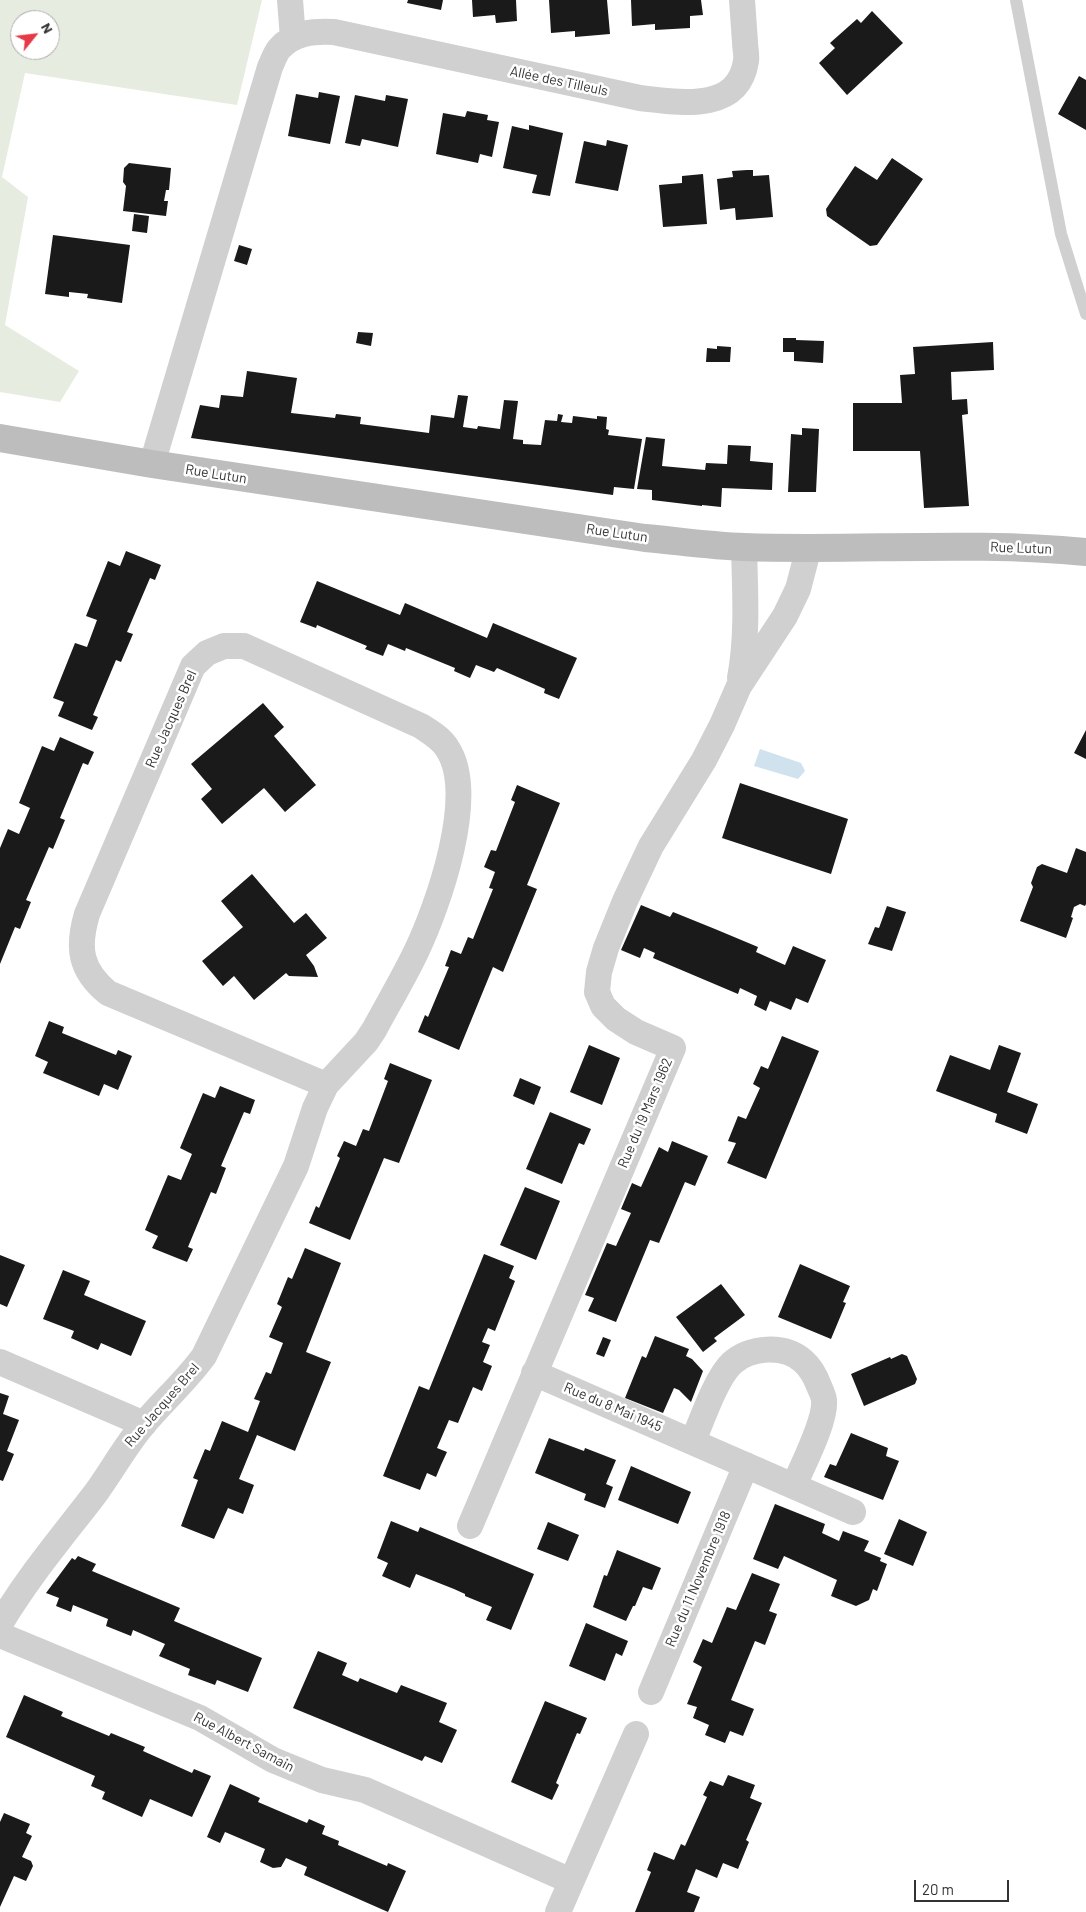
<!DOCTYPE html>
<html>
<head>
<meta charset="utf-8">
<style>
  body { margin:0 }
  #map { position:relative; width:1086px; height:1912px; overflow:hidden; background:#fff; font-family:Barlow,sans-serif }
  canvas { display:block }
  .north { position:absolute; left:10px; top:10px; width:50px; height:50px; box-sizing:border-box; background:#fff; border:1px solid #adadad; border-radius:50%; rotate:61deg; font-size:14px; font-weight:700; line-height:20px; text-align:center; color:#333 }
  .north::after { content:''; display:block; margin:auto; width:18px; height:22px; background:#e63946; clip-path:polygon(50% 0,100% 100%,50% 72%,0 100%) }
  .scale { position:absolute; left:914px; top:1880px; width:95px; height:22px; box-sizing:border-box; border:2px solid #333; border-top:0; padding-left:6px; font-size:15px; line-height:18px; white-space:nowrap; color:#333; -webkit-text-stroke:4px #fff; paint-order:stroke }
</style>
</head>
<body>
<div id="map">
<canvas width="1086" height="1912"></canvas>
<div class="north">N</div>
<div class="scale">20 m</div>
</div>
<script>
const c = document.querySelector('canvas').getContext('2d');
c.lineJoin = 'round';
function fill(path, color) {
  c.fillStyle = color;
  c.fill(path, 'evenodd');
}
function strokePath(path, color, width, dash) {
  c.strokeStyle = color;
  c.lineWidth = width;
  c.lineCap = dash ? 'butt' : 'round';
  c.setLineDash(dash || []);
  c.stroke(path);
}
function label(font, color, halo, rows, align = 'center') {
  c.font = font + ' Barlow,sans-serif';
  c.lineWidth = 5;
  c.setLineDash([]);
  c.textBaseline = 'middle';
  c.strokeStyle = halo;
  c.fillStyle = color;
  for (const [text, x, y, turn = 0] of rows) {
    c.save();
    c.translate(x, y);
    c.rotate((+turn || 0) * Math.PI / 180);
    c.textAlign = isNaN(turn) ? turn : align;
    if (halo) c.strokeText(text, 0, 0);
    c.fillText(text, 0, 0);
    c.restore();
  }
}
const green = new Path2D(`
  M0 0H262L237 105 25 73 2 177 28 197 5 325 79 371 60 402 0 392ZM20 20H50V50H20Z`);
const water = new Path2D(`
  M760 749 801 763 805 771 798 779 754 766Z`);
const building = new Path2D(`
  M408 0H443L441 10 407 3Z
  M472 0H516L517 21 496 23 495 15 473 17Z
  M549 0H607L610 34 575 37V31L551 33Z
  M631 0H701L703 15 690 16V28L655 30V24L632 26Z
  M872 11 903 43 847 95 819 63 835 48 830 43 857 19 861 23Z
  M1079 76 1086 80V130L1058 114Z
  M319 92 340 96 330 144 288 136 296 94 318 98Z
  M355 95 385 101 386 95 408 99 398 147 362 139 360 146 345 143Z
  M467 111 488 115 487 120 499 122 492 157 480 154 478 163 436 154 443 113 465 117Z
  M529 125 563 133 550 196 532 193 537 175 503 168 512 126 529 130Z
  M607 140 628 145 618 191 575 183 584 141 606 146Z
  M892 158 923 179 877 245 870 246 827 216 826 209 855 166 877 180Z
  M129 163 171 168 169 190H166L164 201H168L166 216 123 211 126 186 123 182 124 168Z
  M747 170H753V176L769 175 773 217 736 220 735 208 720 210 717 179 733 177 732 171Z
  M703 174 707 224 663 227 659 185 682 183V176Z
  M134 214 149 216 147 233 132 231Z
  M53 235 130 245 122 303 87 298 88 294 69 292V297L45 294Z
  M239 245 252 249 247 265 234 261Z
  M358 332 373 333 371 346 356 343Z
  M783 338H796V340L824 341 823 363 794 361V352H783Z
  M993 342 994 370 951 372 952 400 967 399 968 414 962 415 969 506 924 508 920 451H853V403H902L900 375 915 374 913 347Z
  M717 346 731 347 730 362H706L707 348 717 349Z
  M247 371 297 378 291 413 335 418 336 414 361 417 360 424 429 433 431 415 454 418 458 395 468 396 463 427 477 429 478 426 500 429 504 400 518 401 513 439 523 440V444L541 445 545 420 557 421 558 414 563 415 561 422 572 423 573 416 597 419V416L607 417 606 429 609 430 608 435 642 439 634 489 614 487 613 495 191 438 200 405 219 408 221 395 243 397Z
  M802 428 819 429 816 492H788L791 434 802 435Z
  M646 437 665 439 662 466 705 470 706 463 727 464 728 445 751 446 750 461 773 463 772 490 722 488 721 507 702 505V506L652 500V490L637 489Z
  M126 551 161 565 155 580 150 578 127 632 133 634 121 662 116 660 93 715 98 717 92 730 58 716 64 702 53 698 75 643 87 647 97 620 86 616 108 561 120 566Z
  M317 581 400 615 405 603 487 638 493 623 577 658 559 699 544 693 545 689 497 668 494 672 476 665 470 678 454 671 455 668 406 648 405 651 388 644 383 656 365 649 367 646 317 625 316 628 300 622Z
  M263 703 284 727 274 736 316 785 285 812 264 788 222 824 201 799 212 789 191 764Z
  M1086 730V759L1074 753Z
  M60 737 94 752 88 765 83 763 60 818 65 820 53 849 49 847 26 900 31 902 20 929 15 927 0 964V848L8 829 19 834 30 808 19 803 42 746 54 751Z
  M740 783 848 819 831 874 722 838Z
  M517 785 560 803 527 885 537 889 503 972 493 967 459 1050 418 1032 425 1015 428 1017 449 967 445 966 451 950 461 954 468 937 473 939 493 889 489 888 495 872 484 867 491 850 496 851 515 802 511 800Z
  M1076 848 1086 852V904L1085 906 1080 904 1074 907 1071 917 1073 918 1066 938 1020 921 1033 887 1031 883 1037 867 1042 864 1067 873Z
  M252 874 294 923 306 913 327 938 306 955 314 966 318 977 289 976 286 973 254 1000 234 976 223 986 202 961 243 927 221 901Z
  M641 905 670 917 673 912 715 929 758 947 756 952 785 965 793 946 826 960 808 1003 796 998 791 1010 770 1001 766 1011 754 1005 757 996 740 988 738 994 653 958 655 953 644 948 640 958 621 950Z
  M887 906 906 912 892 951 868 944 875 927 879 928Z
  M49 1021 64 1027 62 1033 116 1055 118 1050 132 1056 118 1090 104 1084 99 1096 43 1073 48 1062 35 1056Z
  M782 1036 819 1051 766 1179 727 1163 736 1143 728 1141 738 1116 746 1119 760 1088 753 1084 761 1066 768 1069Z
  M589 1045 620 1058 602 1105 570 1092Z
  M999 1045 1021 1053 1007 1092 1038 1104 1027 1134 995 1122 997 1114 936 1091 950 1055 990 1070Z
  M390 1063 432 1080 399 1163 384 1158 350 1240 309 1223 316 1206 319 1208 340 1158 337 1156 344 1141 356 1146 363 1129 369 1131 388 1081 384 1079Z
  M520 1078 541 1087 534 1105 513 1096Z
  M220 1086 255 1100 250 1114 244 1112 221 1166 226 1168 216 1194 211 1192 188 1247 193 1249 187 1262 152 1248 158 1236 145 1230 168 1175 181 1180 192 1154 180 1148 203 1093 215 1098Z
  M550 1112 591 1129 584 1145 579 1143 562 1184 526 1169Z
  M672 1141 708 1156 695 1186 685 1182 659 1243 650 1240 616 1322 588 1311 594 1298 585 1295 607 1243 616 1246 631 1213 621 1209 632 1183 641 1187 659 1147 668 1152Z
  M525 1187 560 1201 536 1260 500 1245Z
  M305 1248 341 1263 306 1352 331 1362 295 1451 257 1435 239 1479 254 1485 243 1514 228 1508 214 1539 181 1526 198 1480 193 1478 205 1449 210 1451 222 1421 248 1432 260 1401 254 1399 266 1372 271 1374 283 1343 269 1337 282 1307 277 1304 288 1277 292 1279Z
  M484 1254 514 1266 509 1278 515 1281 495 1331 488 1328 482 1342 490 1345 483 1362 492 1366 482 1391 473 1387 458 1423 449 1420 437 1448 447 1452 441 1465 436 1477 427 1473 420 1490 383 1476 419 1386 429 1390Z
  M0 1255 25 1265 7 1307 0 1304Z
  M800 1264 850 1286 843 1302 846 1303 831 1339 778 1317Z
  M63 1270 90 1281 84 1295 146 1321 131 1356 101 1343 98 1350 71 1338 74 1331 43 1319Z
  M721 1284 745 1315 714 1338 717 1341 703 1352 676 1317Z
  M655 1336 689 1349 686 1356 692 1359 703 1371 691 1402 679 1390 674 1388 663 1413 625 1398 642 1356 646 1358Z
  M603 1337 611 1340 604 1357 596 1354Z
  M902 1354 907 1356 917 1379 915 1384 864 1406 851 1374 890 1357 891 1359Z
  M0 1393 9 1396 3 1414 19 1420 7 1451 14 1454 3 1481 0 1480Z
  M851 1433 888 1448 886 1456 899 1461 883 1500 824 1477 830 1464 836 1466Z
  M549 1438 584 1451 585 1448 616 1460 606 1484 613 1487 605 1508 584 1500 586 1494 535 1473Z
  M631 1466 691 1492 678 1524 618 1500Z
  M775 1504 825 1524 822 1533 839 1541 843 1531 869 1541 864 1551 881 1558 880 1561 887 1564 877 1591 873 1589 869 1600 856 1606 831 1596 837 1580 784 1556 778 1569 753 1559Z
  M899 1519 927 1532 913 1566 884 1554Z
  M391 1521 418 1532 420 1527 534 1574 511 1630 486 1620 492 1607 465 1596V1594L454 1589 416 1574 410 1588 382 1576 388 1563 377 1558Z
  M548 1522 579 1535 568 1561 537 1549Z
  M617 1550 661 1568 652 1590 643 1587 635 1606H633L626 1621 593 1607 604 1575 607 1576Z
  M78 1556 96 1564 92 1571 180 1608 174 1621 262 1658 248 1692 217 1680 215 1685 188 1675 190 1669 159 1656 165 1644 133 1630 131 1636 106 1626 108 1619 73 1605 71 1612 56 1606 59 1598 46 1593 72 1558 75 1560Z
  M752 1573 780 1584 769 1611 777 1614 765 1645 755 1641 731 1700 754 1709 743 1736 730 1731 725 1743 705 1735 709 1725 693 1718 697 1707 687 1704 702 1667 693 1662 703 1639 712 1643 727 1607 736 1610Z
  M586 1623 628 1641 622 1656 616 1653 605 1681 569 1666Z
  M318 1651 347 1663 342 1675 358 1682 360 1678 397 1693 401 1685 447 1703 439 1722 457 1730 442 1763 425 1756 422 1761 293 1708Z
  M24 1695 63 1712 61 1716 109 1736 111 1733 145 1747 143 1751 192 1773 194 1769 211 1776 192 1817 150 1799 142 1817 102 1799 105 1792 91 1786 95 1776 6 1737Z
  M545 1701 587 1718 580 1734 577 1733 556 1783 559 1785 552 1800 511 1782Z
  M728 1775 755 1785 750 1798 762 1803 746 1840 749 1842 738 1869 723 1863 717 1878 696 1869 687 1892 700 1897 694 1912H635L651 1872 647 1870 654 1852 674 1860 681 1844 685 1846 707 1797 703 1795 710 1781 723 1786Z
  M230 1784 260 1798 258 1802 307 1823 309 1819 325 1826 322 1834 339 1841 338 1845 387 1866 388 1863 406 1871 388 1912 304 1875 307 1867 286 1858 281 1867 273 1868 260 1862 265 1849 225 1832 220 1843 207 1837Z
  M4 1813 30 1824 26 1833 32 1836 22 1857 31 1861 33 1866 26 1881 14 1876 0 1907V1822Z`);
const service = new Path2D(`
  M1016 0 1061 234 1086 314`);
const minor = new Path2D(`
  M290 0 293 38
  M152 464 270 67C273 61 275 54 279 49 294 32 314 31 334 32L640 98C677 102 738 114 746 61 747 55 745 48 745 42 744 28 743 14 742 0
  M740 678C748 635 745 591 744 547
  M0 1362 144 1424
  M534 1373 853 1512
  M693 1441C702 1420 716 1378 732 1363 750 1347 784 1344 803 1361 810 1367 816 1378 819 1386 821 1391 824 1396 824 1401 826 1421 802 1466 794 1486
  M470 1526 673 1048 636 1032 616 1019 603 1006 597 992 599 972 606 948 625 901 651 846 704 760 722 725 739 686 785 616 798 589 809 547
  M0 1624C28 1577 62 1537 95 1494 112 1471 125 1446 143 1425 163 1401 186 1381 204 1356L296 1166 315 1108 326 1085 366 1042 374 1030C388 1004 403 979 416 952 438 906 478 794 447 748 441 738 430 732 421 726L244 646H224L207 653 193 666 87 914C77 948 80 970 108 993L326 1085
  M0 1635 200 1718 273 1760 322 1780 365 1790 571 1881
  M651 1692 746 1465
  M558 1912 636 1734`);
const secondary = new Path2D(`
  M0 438 152 464 645 538C678 541 711 546 744 547 858 551 972 541 1086 552`);
const streetNames = [
  ["Allée des Tilleuls",559,81,12],
  ["Rue Lutun",216,474,9],
  ["Rue Lutun",617,533,8],
  ["Rue Lutun",1021,548,2],
  ["Rue Jacques Brel",171,719,-66],
  ["Rue du 19 Mars 1962",645,1113,-67],
  ["Rue Jacques Brel",162,1405,-49],
  ["Rue du 8 Mai 1945",613,1407,23],
  ["Rue du 11 Novembre 1918",698,1579,-67],
  ["Rue Albert Samain",244,1742,28]
];
fill(green, '#e6ecdf');
fill(water, '#cfe2ee');
fill(building, '#1a1a1a');
strokePath(service, '#d0d0d0', 12);
strokePath(minor, '#d0d0d0', 26);
strokePath(secondary, '#bdbdbd', 28);
label('14px', '#333', '#fff', streetNames);
</script>
</body>
</html>
